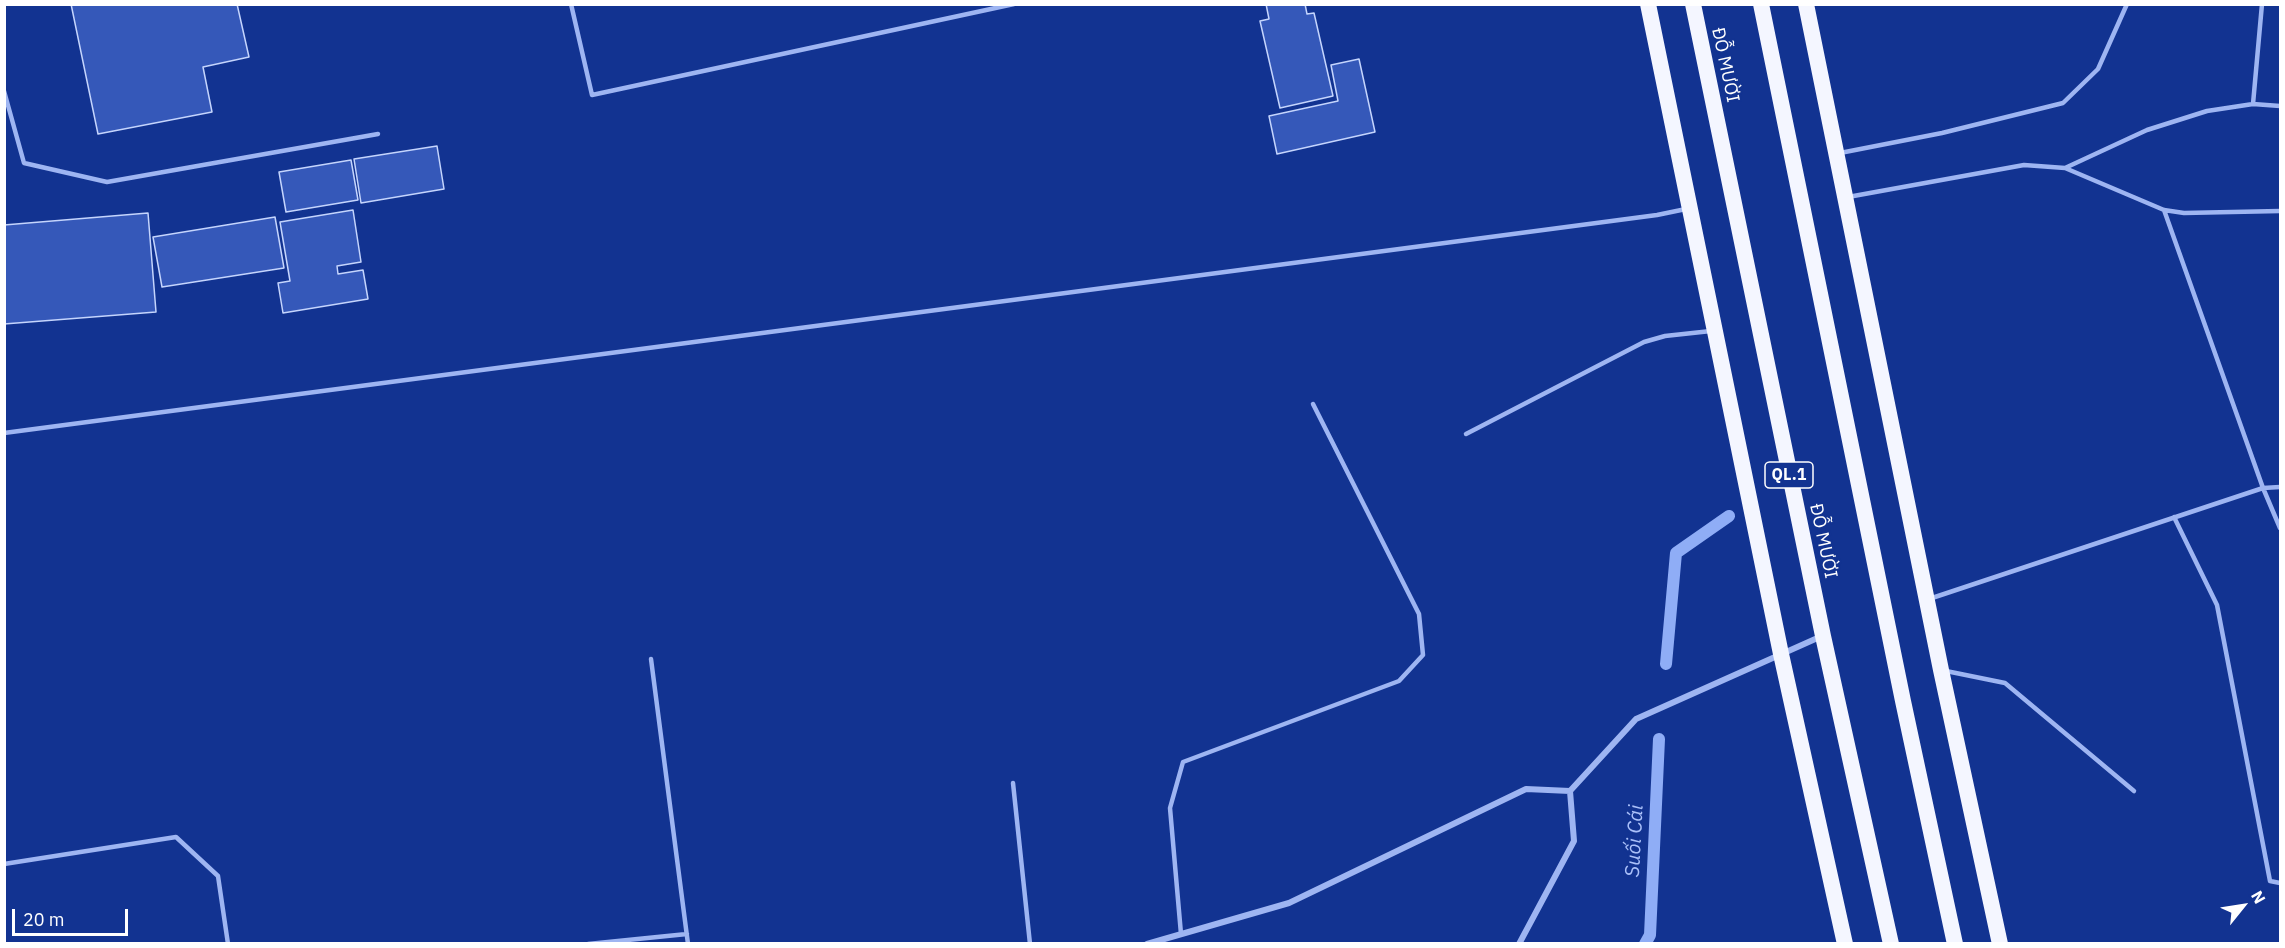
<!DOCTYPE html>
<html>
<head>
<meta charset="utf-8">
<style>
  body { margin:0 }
  #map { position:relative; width:2285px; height:948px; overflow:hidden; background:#123391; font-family:"IBM Plex Sans",sans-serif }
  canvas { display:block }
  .frame { position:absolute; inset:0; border:6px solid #fff; pointer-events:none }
  .north { position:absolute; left:2213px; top:876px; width:60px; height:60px; -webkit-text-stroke:4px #123391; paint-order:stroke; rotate:60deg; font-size:16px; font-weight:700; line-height:24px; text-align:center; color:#fff }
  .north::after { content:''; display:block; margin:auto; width:21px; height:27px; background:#fff; clip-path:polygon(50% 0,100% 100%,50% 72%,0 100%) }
  .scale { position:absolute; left:12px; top:909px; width:116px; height:27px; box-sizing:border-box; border:3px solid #fff; border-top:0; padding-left:8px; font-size:18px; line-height:21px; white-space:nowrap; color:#fff; -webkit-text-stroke:4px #123391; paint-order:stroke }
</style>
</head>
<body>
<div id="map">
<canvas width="2285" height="948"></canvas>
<div class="frame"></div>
<div class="north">N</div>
<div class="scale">20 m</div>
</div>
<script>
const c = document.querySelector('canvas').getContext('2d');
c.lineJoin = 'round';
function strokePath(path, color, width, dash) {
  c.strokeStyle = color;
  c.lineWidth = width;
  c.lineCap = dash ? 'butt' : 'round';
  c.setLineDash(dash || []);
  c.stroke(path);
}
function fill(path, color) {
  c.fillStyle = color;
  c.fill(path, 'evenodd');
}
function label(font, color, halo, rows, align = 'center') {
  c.font = font + ' "IBM Plex Sans",sans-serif';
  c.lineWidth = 4.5;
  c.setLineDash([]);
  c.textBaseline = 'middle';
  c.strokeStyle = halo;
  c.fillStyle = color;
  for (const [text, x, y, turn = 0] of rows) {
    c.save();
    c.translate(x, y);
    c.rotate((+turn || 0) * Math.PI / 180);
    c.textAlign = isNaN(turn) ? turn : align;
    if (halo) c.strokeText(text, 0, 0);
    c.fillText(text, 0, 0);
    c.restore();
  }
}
const stream = new Path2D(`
  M1666 664 1676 553 1729 516
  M1645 944 1650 935 1659 739`);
const building = new Path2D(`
  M71 4H237L249 57 203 67 212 112 98 134Z
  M1266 4H1305L1307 14 1314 13 1333 96 1280 108 1260 21 1269 19Z
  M1359 59 1375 132 1277 154 1269 116 1338 101 1331 65Z
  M437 146 444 189 361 203 354 159Z
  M351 160 358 200 286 212 279 172Z
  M353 210 361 262 337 266 338 274 363 270 368 299 283 313 278 283 290 281 280 222Z
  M148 213 156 312 4 324V225Z
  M275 217 284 268 162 287 153 237Z`);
const service = new Path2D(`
  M571 4 592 95 1014 4
  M4 91 24 163 107 182 378 134
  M2253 104 2262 4
  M1840 153 1942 133 2063 103 2098 69 2127 4
  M2065 168 2164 210 2184 213 2280 211
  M1848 197 2024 165 2065 168 2147 130 2207 111 2253 104 2280 106
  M2164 210 2263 488 2280 528
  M4 433 1657 215 1686 209
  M1466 434 1644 342 1665 336 1711 331
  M2174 517 2217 605 2270 881 2280 883
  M1929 599 2263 488 2280 487
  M651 659 688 944
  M1946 671 2005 683 2134 791
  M1013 783 1030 944
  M4 864 176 837 218 876 228 944
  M1181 934 1170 808 1183 762 1399 681 1423 655 1419 614 1313 404
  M588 944 687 934`);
const minor = new Path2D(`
  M1147 944 1289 903 1526 789 1570 791
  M1519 944 1574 841 1570 791 1636 719 1822 636`);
const trunk = new Path2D(`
  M1648 4 1781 654 1845 944
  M1693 4 1823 636 1891 944
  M1761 4 1903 701 1955 944
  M1806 4 1941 670 2000 944`);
const shields = [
  [1789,475,48]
];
const shieldNames = [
  ["QL.1",1789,475]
];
const streetNames = [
  ["ĐỖ MƯỜI",1725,65,78],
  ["ĐỖ MƯỜI",1823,541,78]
];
const waterNames = [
  ["Suối Cái",1635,841,-87]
];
strokePath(stream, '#8fadf6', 12);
fill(building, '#3558b9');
strokePath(building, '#c5d5fd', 1.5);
strokePath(service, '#9eb5f2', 4.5);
strokePath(minor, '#9eb5f2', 6);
strokePath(trunk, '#f4f6ff', 16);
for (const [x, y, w] of shields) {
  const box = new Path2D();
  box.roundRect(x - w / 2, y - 13, w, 26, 4.5);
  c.fillStyle = '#123391';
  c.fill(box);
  strokePath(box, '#fff', 1.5);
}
label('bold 16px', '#fff', null, shieldNames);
label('18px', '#fff', '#123391', streetNames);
label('italic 20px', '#aac0f9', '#123391', waterNames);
</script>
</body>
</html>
